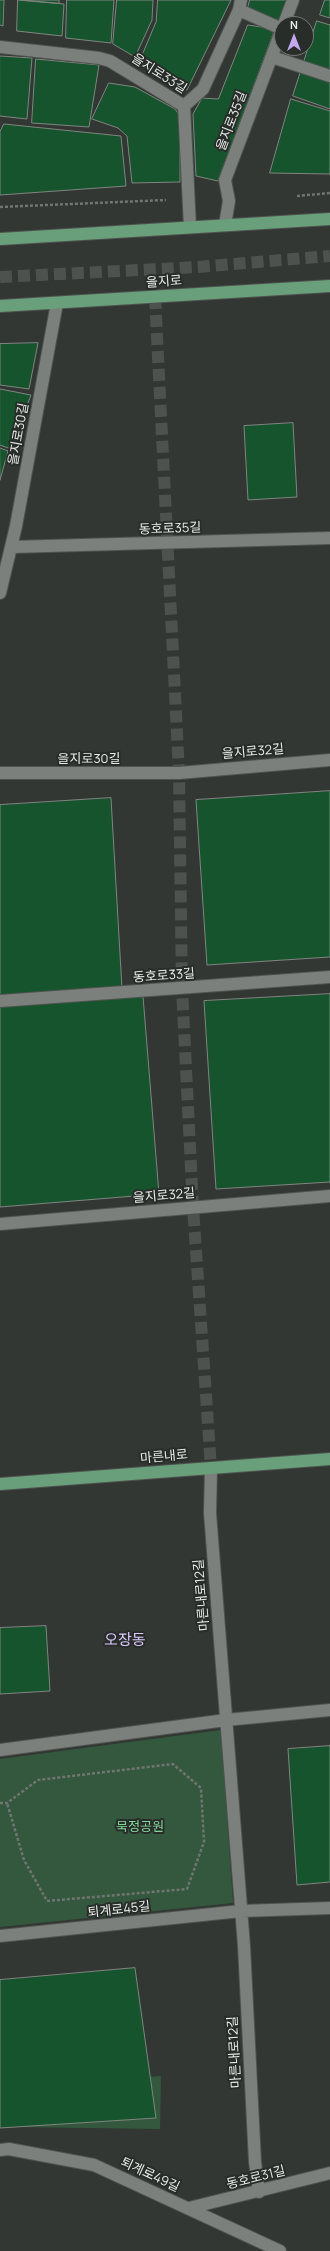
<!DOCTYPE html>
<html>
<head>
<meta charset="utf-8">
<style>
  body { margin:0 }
  #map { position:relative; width:330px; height:2251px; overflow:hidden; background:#323733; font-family:Manrope,sans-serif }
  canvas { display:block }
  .north { position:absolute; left:274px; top:16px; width:40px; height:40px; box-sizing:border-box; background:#282d29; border:1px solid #747975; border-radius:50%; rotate:0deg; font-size:11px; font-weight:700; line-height:16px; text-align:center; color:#e7eae8 }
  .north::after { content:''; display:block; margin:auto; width:14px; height:18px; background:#c4a7f1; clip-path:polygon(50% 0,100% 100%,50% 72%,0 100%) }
</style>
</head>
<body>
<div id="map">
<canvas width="330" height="2251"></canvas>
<div class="north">N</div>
</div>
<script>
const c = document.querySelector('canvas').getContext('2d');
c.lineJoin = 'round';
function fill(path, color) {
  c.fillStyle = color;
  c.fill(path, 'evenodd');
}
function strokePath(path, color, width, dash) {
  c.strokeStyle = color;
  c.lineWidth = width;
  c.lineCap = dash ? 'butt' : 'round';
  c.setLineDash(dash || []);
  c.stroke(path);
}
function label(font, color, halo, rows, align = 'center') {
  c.font = font + ' Manrope,"Noto Sans KR",sans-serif';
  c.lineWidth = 4;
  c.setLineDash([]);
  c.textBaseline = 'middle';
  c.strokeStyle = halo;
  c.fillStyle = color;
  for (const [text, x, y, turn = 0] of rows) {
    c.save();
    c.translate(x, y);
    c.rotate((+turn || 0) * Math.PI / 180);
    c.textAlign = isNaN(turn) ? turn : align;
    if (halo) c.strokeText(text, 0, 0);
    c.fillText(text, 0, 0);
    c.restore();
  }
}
const green = new Path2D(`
  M221 1730 233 1903 0 1927V1759Z
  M161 2076 160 2129 17 2127 15 2086Z`);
const building = new Path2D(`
  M0 0H4L3 26 0 25Z
  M18 0 64 4 62 36 17 31Z
  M21 0H59V3Z
  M67 0H114L111 43 66 38Z
  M117 0H153L152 20 135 57 113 44Z
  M158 0H231L187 90 176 88 140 60 156 22Z
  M250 0H288L281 21 247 12Z
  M325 0H330V18L320 15Z
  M317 21 330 25V74L303 65Z
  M248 25 275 29 218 181 196 176 193 114 202 98 218 99Z
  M0 56 32 58 27 119 0 116Z
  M36 59 99 65 89 127 32 123Z
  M302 68 330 78V109L293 96Z
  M109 83 135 87 175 109 180 116V182L132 183 127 136 118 128 92 119Z
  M291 99 330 111V174L270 173Z
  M4 124 121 136 126 186 0 195V132Z
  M38 343 29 389 0 385V344Z
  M0 389 31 395 11 449 0 445Z
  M293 423 297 497 248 500 244 426Z
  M0 448 8 451 0 480Z
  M330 791V957L207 965 196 800Z
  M111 798 122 989 0 996V805Z
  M330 994V1182L216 1189 204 1001Z
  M143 996 159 1194 0 1207V1006Z
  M46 1626 50 1691 0 1694V1628Z
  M330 1746V1882L297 1885 288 1749Z
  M135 1968 156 2118 0 2128V1980Z`);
const minorTunnel = new Path2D(`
  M0 277 199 267 330 256
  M155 297 179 773 182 989 193 1207 211 1468`);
const path = new Path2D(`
  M297 196 330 193
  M0 207 166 200
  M0 1803H7L38 1780 173 1764 201 1788 204 1842 187 1889 47 1901 24 1860 7 1803`);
const minor = new Path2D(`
  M239 10 282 29
  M284 24 293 0
  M0 47 99 58 110 61 184 106 190 227
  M272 57 330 76
  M184 106 203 89 239 10 241 0
  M225 225 229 201 225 180 282 29
  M11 547 330 538
  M0 593 16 526 57 303
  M0 773H179L330 760
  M0 1001 330 977
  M0 1224 330 1196
  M211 1468 210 1513 244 1946 255 2162 259 2192
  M0 1750 226 1720 330 1710
  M0 1936 241 1911 330 1908
  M0 2150 9 2149 94 2165 280 2251
  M189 2208 330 2173`);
const major = new Path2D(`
  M0 239 330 219
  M0 306 330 286
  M0 1484 330 1459`);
const streetNames = [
  ["을지로33길",159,74,32],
  ["을지로35길",232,121,-69],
  ["을지로",164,282,-4],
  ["을지로30길",19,434,-80],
  ["동호로35길",170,529,-2],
  ["을지로32길",253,752,-5],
  ["을지로30길",89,759],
  ["동호로33길",164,976,-4],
  ["을지로32길",164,1196,-5],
  ["마른내로",164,1457,-5],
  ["마른내로12길",202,1595,-95],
  ["퇴계로45길",119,1910,-6],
  ["마른내로12길",235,2052,-93],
  ["퇴계로49길",150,2175,25],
  ["동호로31길",256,2178,-14]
];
const parkNames = [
  ["묵정공원",140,1827]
];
const quarterNames = [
  ["오장동",125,1641]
];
fill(green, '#33583d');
fill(building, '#16542d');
strokePath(building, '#808581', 1);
strokePath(minorTunnel, '#4d524e', 12, [12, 6]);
strokePath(minor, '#4f5350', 14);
strokePath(major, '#4f5350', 14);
strokePath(path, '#717572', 2.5, [3, 2]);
strokePath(minor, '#7b807c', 12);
strokePath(major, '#699f7a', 12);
label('13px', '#e7eae8', '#282d29', streetNames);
label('13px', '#80d598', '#282d29', parkNames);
label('15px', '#dbc6fe', '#282d29', quarterNames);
</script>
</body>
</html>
